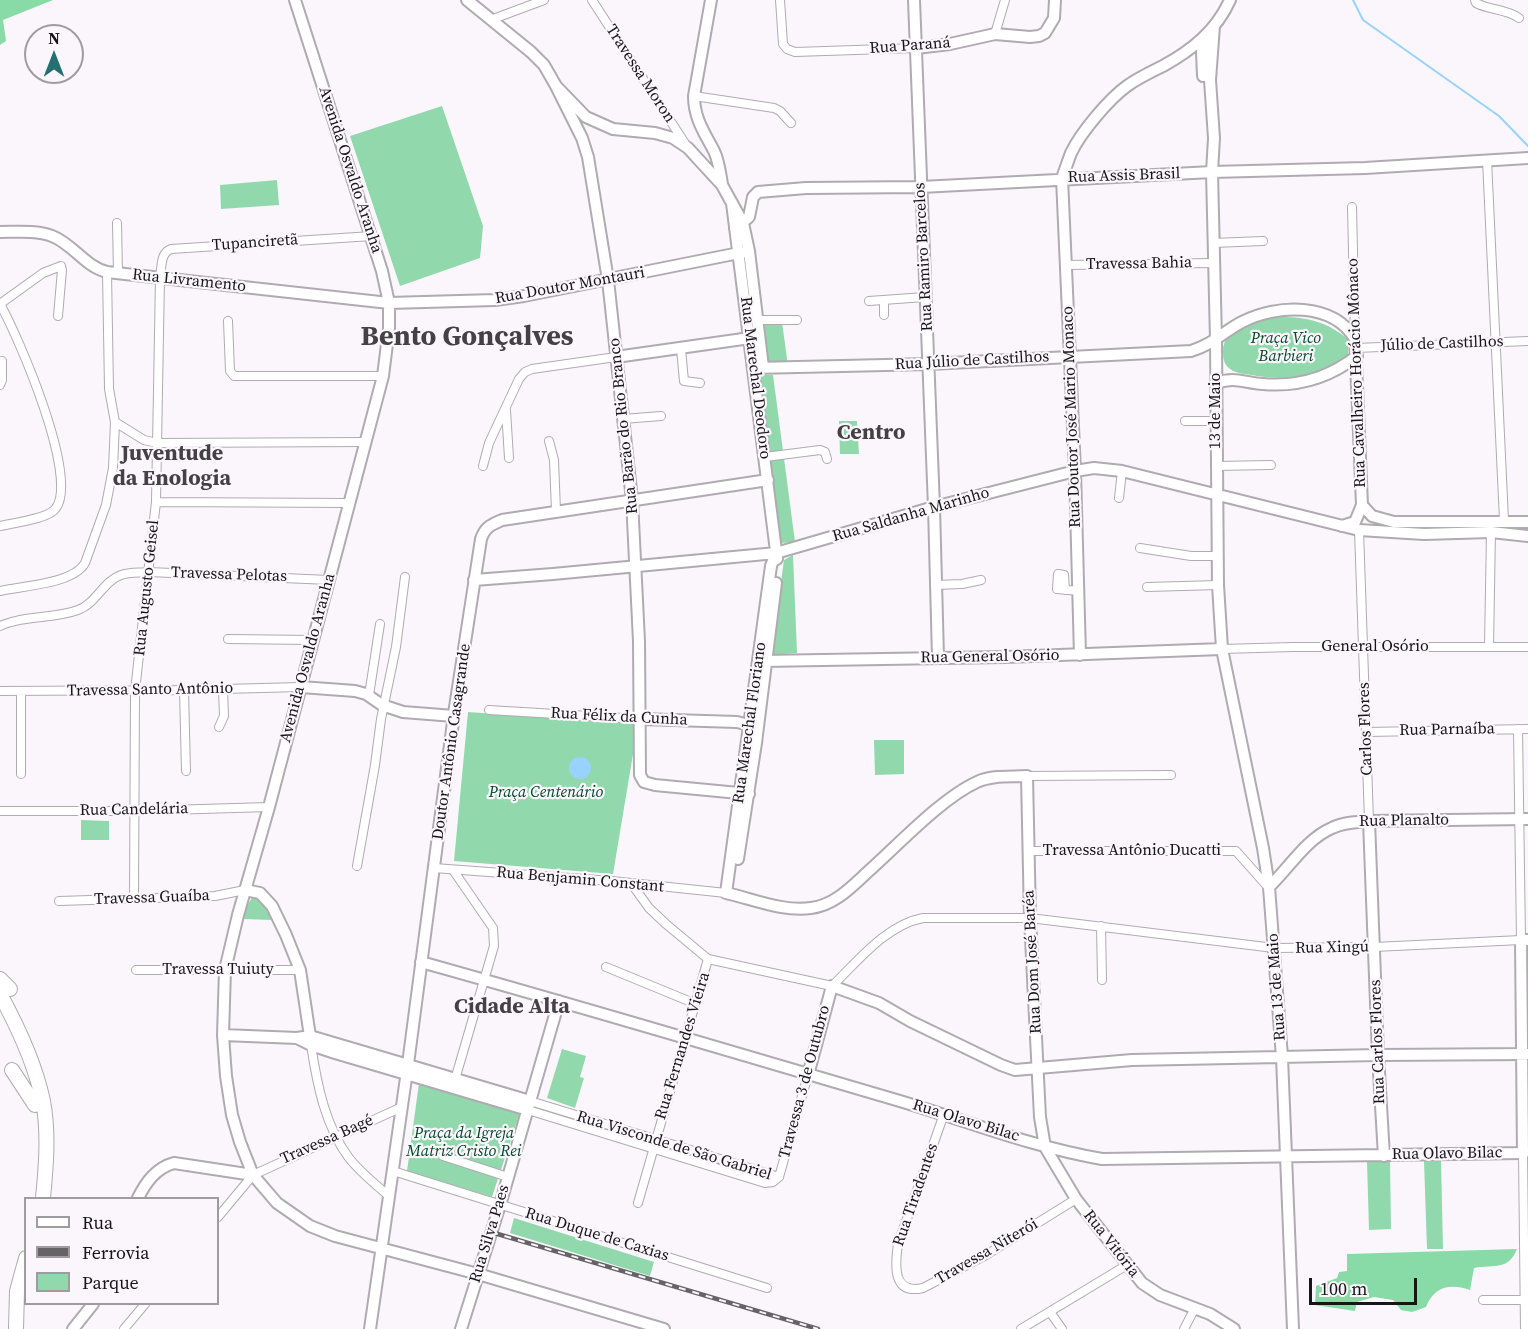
<!DOCTYPE html>
<html>
<head>
<meta charset="utf-8">
<style>
  body { margin:0 }
  #map { position:relative; width:1528px; height:1329px; overflow:hidden; background:#fbf6fc; font-family:"Source Serif 4",serif }
  canvas { display:block }
  .legend { position:absolute; left:24px; top:1197px; width:195px; height:108px; box-sizing:border-box; background:#fbf6fc; border:2px solid #9f9ca0; margin:0; padding:8px 10px; list-style:none; font-size:18px; color:#161517 }
  .legend li { display:flex; align-items:center; gap:12px; height:30px }
  .legend b { width:30px; border:2px solid #9f9ca0 }
  .north { position:absolute; left:24px; top:24px; width:60px; height:60px; box-sizing:border-box; background:#fbf6fc; border:2px solid #9f9ca0; border-radius:50%; rotate:0deg; font-size:16px; font-weight:700; line-height:24px; text-align:center; color:#161517 }
  .north::after { content:''; display:block; margin:auto; width:21px; height:27px; background:#246f72; clip-path:polygon(50% 0,100% 100%,50% 72%,0 100%) }
  .scale { position:absolute; left:1309px; top:1278px; width:108px; height:27px; box-sizing:border-box; border:3px solid #161517; border-top:0; padding-left:8px; font-size:18px; line-height:21px; white-space:nowrap; color:#161517; -webkit-text-stroke:4px #fbf6fc; paint-order:stroke }
</style>
</head>
<body>
<div id="map">
<canvas width="1528" height="1329"></canvas>
<ul class="legend">
<li><b style="height:8px;background:#fff"></b>Rua</li>
<li><b style="height:8px;background:#656366"></b>Ferrovia</li>
<li><b style="height:16px;background:#91d9ac"></b>Parque</li>
</ul>
<div class="north">N</div>
<div class="scale">100 m</div>
</div>
<script>
const c = document.querySelector('canvas').getContext('2d');
c.lineJoin = 'round';
function fill(path, color) {
  c.fillStyle = color;
  c.fill(path, 'evenodd');
}
function strokePath(path, color, width, dash) {
  c.strokeStyle = color;
  c.lineWidth = width;
  c.lineCap = dash ? 'butt' : 'round';
  c.setLineDash(dash || []);
  c.stroke(path);
}
function label(font, color, halo, rows, align = 'center') {
  c.font = font + ' "Source Serif 4",serif';
  c.lineWidth = 4.5;
  c.setLineDash([]);
  c.textBaseline = 'middle';
  c.strokeStyle = halo;
  c.fillStyle = color;
  for (const [text, x, y, turn = 0] of rows) {
    c.save();
    c.translate(x, y);
    c.rotate((+turn || 0) * Math.PI / 180);
    c.textAlign = isNaN(turn) ? turn : align;
    if (halo) c.strokeText(text, 0, 0);
    c.fillText(text, 0, 0);
    c.restore();
  }
}
const green = new Path2D(`
  M442 106 483 226 480 258 400 286 350 136Z
  M277 180 279 205 221 209 220 185Z
  M1281 317C1308 317 1327 322 1348 339V355C1324 379 1288 380 1257 376 1248 374 1237 374 1230 369 1224 365 1223 358 1223 352 1222 326 1261 319 1281 317Z
  M761 322H782L788 366H765Z
  M758 375H773L795 542 781 543Z
  M839 421H857L859 454H840Z
  M793 555 797 653 771 655 784 560Z
  M468 712 638 724 613 874 454 861Z
  M874 740H904V774L875 775Z
  M81 820 109 821V840H81Z
  M255 893 266 905 272 920 243 919 248 904Z
  M562 1049 586 1056 580 1077 584 1078 575 1108 547 1098Z
  M419 1083 520 1112 492 1197 407 1171Z
  M1441 1160 1443 1249H1427L1424 1161Z
  M1390 1161 1391 1229 1369 1230 1367 1162Z
  M514 1218 654 1262 650 1276 510 1233Z`);
const forest = new Path2D(`
  M0 0H53L3 20 6 41 0 45Z
  M1517 1249C1508 1271 1495 1264 1474 1268L1470 1290C1451 1284 1435 1285 1426 1307L1412 1312 1401 1310 1393 1300 1374 1297 1357 1302 1355 1311 1315 1305 1316 1286 1337 1278 1339 1272 1347 1271V1254Z`);
const water = new Path2D(`
  M569 768a11 11 0 1 1 22 0a11 11 0 1 1-22 0Z`);
const stream = new Path2D(`
  M1353 0 1363 20 1499 116 1528 146`);
const street = new Path2D(`
  M592 0 686 145
  M780 0 783 44 787 49 795 52 916 48
  M1475 0 1476 3C1489 10 1506 9 1519 18
  M493 19 544 0
  M995 34 1005 0
  M694 96 774 108 780 111 791 123
  M1487 160 1504 520
  M1352 207 1355 339
  M117 223 118 273
  M1213 243 1263 241
  M1065 265 1214 263
  M869 301 925 297
  M0 304C18 336 79 476 56 508 49 519 13 523 0 526
  M0 304 43 273 61 266 62 270 58 316
  M884 315V300
  M757 320H797
  M228 321 230 371 234 376H383
  M1356 348 1528 341
  M681 349 684 381 700 383
  M0 385 2 380V361
  M506 410 509 458
  M623 419 661 416
  M1185 421H1216
  M115 422 144 440 157 443 366 442
  M549 441 554 460 556 511
  M765 457 820 450 825 452 827 459
  M483 466 489 443 519 379 525 372 532 369 616 357
  M1216 466 1271 465
  M1119 498 1122 471
  M156 502 349 503
  M1359 530 1369 821
  M1140 548 1191 556H1217
  M935 585 962 584 981 580
  M1147 587 1218 585
  M1065 590 1064 575 1058 574 1057 589 1079 591
  M0 591C22 586 73 584 85 563L106 505 113 468 115 422 109 389 107 272
  M0 626C24 615 53 619 78 610 96 604 103 581 121 575 129 572 140 573 149 572L329 580
  M228 639 313 640
  M1489 647 1491 532
  M1222 649 1293 647H1528
  M184 690 186 771
  M0 691 184 690 301 687
  M21 691V774
  M369 695 380 624
  M489 710 640 719
  M219 727 224 716 223 689
  M1367 732 1528 729
  M1027 776 1171 775
  M0 811H134L269 807
  M1028 851H1236L1268 887
  M357 866 375 765 381 719 396 647 405 577
  M434 868 612 881 726 893
  M453 870 493 928 494 946 454 1083
  M631 883 649 908 666 924 708 959 832 986C858 961 886 925 923 918H1030L1274 948 1374 947 1521 940 1518 729
  M134 898 135 691 156 502 160 278C162 267 160 253 171 249L372 236
  M59 901 215 896 245 890
  M1101 926 1102 980
  M606 967 696 1004
  M136 970H300
  M311 1045C317 1084 325 1126 349 1158 361 1173 375 1184 389 1196
  M530 1101 779 1177
  M528 1110 765 1183 773 1182 779 1177
  M944 1114 898 1244C895 1265 892 1295 923 1288L986 1255 1076 1199
  M443 1156 508 1177
  M393 1171 767 1288
  M779 1177 808 1075
  M638 1203 708 959
  M218 1217 253 1175 402 1107
  M1483 1300H1523
  M1050 1312 1062 1329
  M124 1329 145 1304
  M1021 1329 1127 1265
  M1184 1329 1195 1308
  M1525 1329 1523 1153H1525`);
const secondary = new Path2D(`
  M295 0 382 271 389 303V328L383 376 269 807 238 915 225 970 223 1035 226 1076 232 1115 240 1142 253 1175 277 1203 310 1226 335 1236 478 1274 664 1329
  M467 0 531 52 544 65 556 86 586 117 613 129 655 133 673 138 688 148 722 185 743 223 749 251 763 367
  M711 0 694 96C694 118 704 132 714 151 719 161 720 173 722 184
  M914 0 934 507 938 657
  M1214 26 1210 80 1214 138 1212 172 1216 340 1218 585 1222 649 1263 848 1269 887 1282 1057 1293 1329
  M916 48 950 44 995 34 1030 37 1039 36 1045 33 1054 18 1055 0
  M1203 76 1202 52 1204 38
  M556 86 582 138 588 157 608 280 632 500 639 641 640 775 644 782 655 785 749 794
  M732 203 777 559
  M735 229 749 217 753 197 758 192 806 188 921 187 1212 172 1365 168 1528 158
  M0 232C16 232 36 230 52 236 73 244 84 266 107 272L389 303 495 300 524 296 749 251
  M616 357 750 338
  M754 368 929 364 1191 351C1212 345 1223 332 1242 322 1277 304 1333 302 1355 339L1362 505 1355 522 1342 526
  M1217 383C1234 376 1245 383 1263 384 1298 387 1329 378 1357 356
  M1362 505 1372 516 1394 522H1528
  M776 553 771 566 726 893C753 899 783 912 811 908 836 905 853 885 871 869 900 843 942 798 977 782 992 775 1010 777 1027 776L1030 918 1040 1117 1045 1147 1076 1199 1142 1283 1160 1295 1210 1314 1234 1329
  M474 580 553 574 776 553 934 507 1075 471 1094 468 1122 471 1359 530 1424 534 1491 532 1528 536
  M1080 655 1075 471 1062 178C1065 170 1068 161 1071 153 1081 132 1109 99 1127 86 1138 78 1151 72 1163 66 1192 50 1216 31 1230 0
  M762 661 1005 657 1222 649
  M301 687 355 691 366 694 382 705 403 712 454 716
  M640 719 737 722 749 725 752 729
  M1369 821 1378 1055 1384 1156
  M738 859 756 743 776 583
  M1269 887C1289 868 1306 839 1332 828 1343 822 1357 822 1369 821L1528 819
  M245 890 260 893 272 906 286 935 300 970 311 1043
  M421 962C579 1006 736 1053 893 1099 962 1119 1031 1147 1102 1159L1523 1153 1521 940H1528
  M223 1035 297 1038 310 1036 530 1101
  M297 1038 311 1045 335 1053 528 1110
  M808 1075 832 986 879 1003 910 1021 1001 1065 1015 1070 1132 1060 1378 1055 1528 1054
  M138 1198C146 1182 156 1168 174 1163L253 1175
  M73 1329 93 1304
  M370 1329 408 1064 455 707 481 539C485 527 491 525 502 520L768 480
  M461 1329 500 1205 559 1001`);
const highway = new Path2D(`
  M0 979 10 989
  M0 994C18 1027 35 1063 43 1101 49 1133 46 1167 43 1198
  M12 1070 35 1105
  M16 1329 17 1291 26 1258`);
const rail = new Path2D(`
  M491 1232 818 1329`);
const streetNames = [
  ["Rua Paraná",910,46,-4],
  ["Travessa Moron",640,74,57],
  ["Avenida Osvaldo Aranha",350,170,72],
  ["Rua Assis Brasil",1124,176,-2],
  ["Tupanciretã",255,243,-4],
  ["Rua Ramiro Barcelos",924,257,-93],
  ["Travessa Bahia",1139,264,-1],
  ["Rua Livramento",189,281,6],
  ["Rua Doutor Montauri",570,286,-10],
  ["Júlio de Castilhos",1442,344,-2],
  ["Rua Júlio de Castilhos",972,361,-3],
  ["Rua Cavalheiro Horácio Mônaco",1357,373,-92],
  ["Rua Marechal Deodoro",755,378,83],
  ["13 de Maio",1216,411,-90],
  ["Rua Doutor José Mario Monaco",1072,417,-92],
  ["Rua Barão do Rio Branco",624,426,-96],
  ["Rua Saldanha Marinho",911,515,-16],
  ["Travessa Pelotas",229,575,2],
  ["Rua Augusto Geisel",147,588,-84],
  ["General Osório",1375,647],
  ["Rua General Osório",990,657,-1],
  ["Avenida Osvaldo Aranha",308,658,-75],
  ["Travessa Santo Antônio",150,690,-1],
  ["Rua Félix da Cunha",619,717,3],
  ["Rua Marechal Floriano",750,723,-82],
  ["Carlos Flores",1366,729,-92],
  ["Rua Parnaíba",1447,730,-1],
  ["Doutor Antônio Casagrande",452,742,-82],
  ["Rua Candelária",134,810,-1],
  ["Rua Planalto",1404,821,-1],
  ["Travessa Antônio Ducatti",1132,851],
  ["Rua Benjamin Constant",580,880,5],
  ["Travessa Guaíba",152,898,-2],
  ["Rua Xingú",1332,948,-1],
  ["Rua Dom José Baréa",1033,962,-93],
  ["Travessa Tuiuty",218,970],
  ["Rua 13 de Maio",1277,987,-94],
  ["Rua Carlos Flores",1378,1042,-92],
  ["Rua Fernandes Vieira",683,1046,-73],
  ["Travessa 3 de Outubro",805,1082,-75],
  ["Rua Olavo Bilac",966,1121,17],
  ["Travessa Bagé",327,1140,-24],
  ["Rua Visconde de São Gabriel",674,1146,17],
  ["Rua Olavo Bilac",1447,1154,-1],
  ["Rua Tiradentes",916,1195,-71],
  ["Rua Silva Paes",490,1234,-73],
  ["Rua Duque de Caxias",597,1235,17],
  ["Rua Vitória",1111,1244,52],
  ["Travessa Niterói",987,1252,-30]
];
const parkNames = [
  ["Praça Vico",1286,339],
  ["Barbieri",1286,357],
  ["Praça Centenário",546,793],
  ["Praça da Igreja",464,1134],
  ["Matriz Cristo Rei",464,1152]
];
const districtNames = [
  ["Centro",871,433],
  ["Juventude",172,454],
  ["da Enologia",172,479],
  ["Cidade Alta",512,1007]
];
const townNames = [
  ["Bento Gonçalves",467,338]
];
fill(green, '#91d9ac');
fill(forest, '#88daa7');
fill(water, '#98d2ff');
strokePath(stream, '#98d2ff', 2);
strokePath(street, '#afabb1', 10);
strokePath(secondary, '#afabb1', 14);
strokePath(highway, '#afabb1', 16);
strokePath(street, '#fff', 8);
strokePath(secondary, '#fff', 10);
strokePath(highway, '#fff', 14);
strokePath(rail, '#656366', 4.5);
strokePath(rail, '#fbf6fc', 2, [7]);
label('16px', '#161517', '#fbf6fc', streetNames);
label('italic 16px', '#034727', '#fbf6fc', parkNames);
label('bold 22px', '#444145', '#fbf6fc', districtNames);
label('bold 28px', '#444145', '#fbf6fc', townNames);
</script>
</body>
</html>
